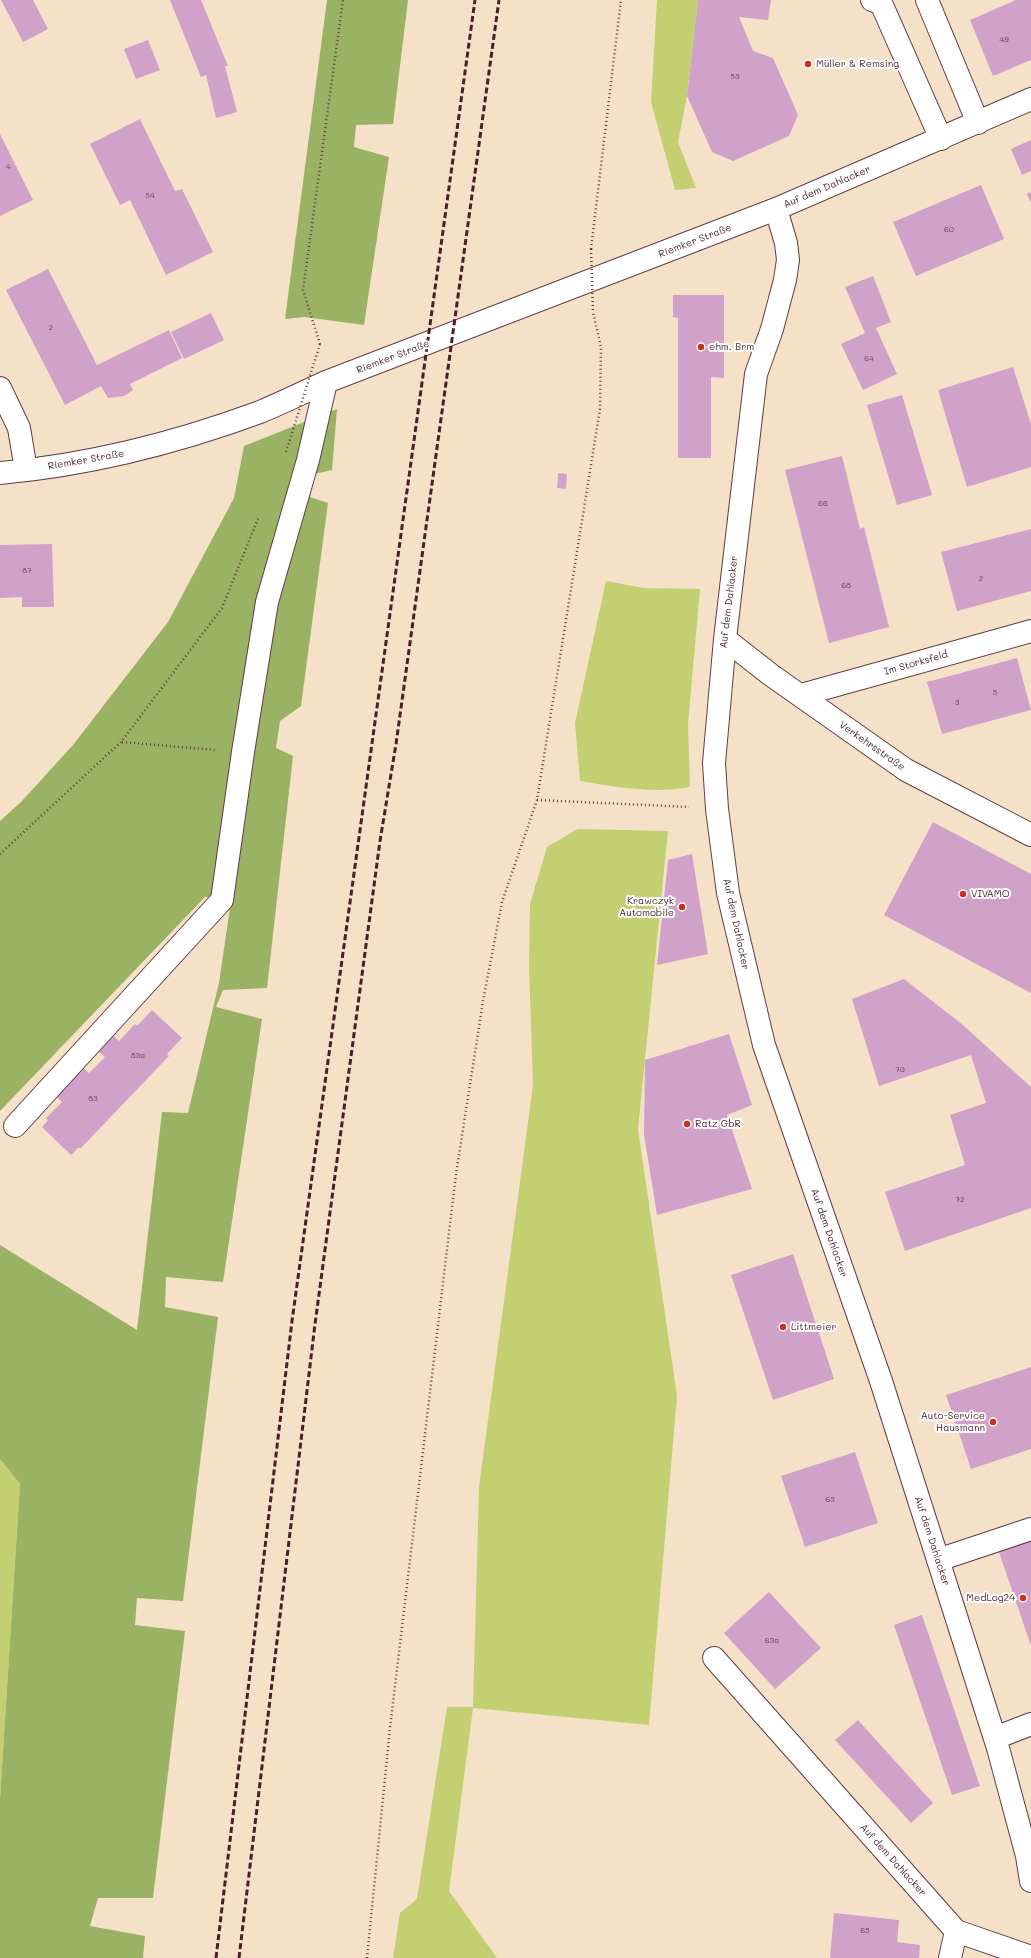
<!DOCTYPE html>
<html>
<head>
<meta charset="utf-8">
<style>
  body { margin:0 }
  canvas { display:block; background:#f5e1c8 }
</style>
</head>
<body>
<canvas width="1031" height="1958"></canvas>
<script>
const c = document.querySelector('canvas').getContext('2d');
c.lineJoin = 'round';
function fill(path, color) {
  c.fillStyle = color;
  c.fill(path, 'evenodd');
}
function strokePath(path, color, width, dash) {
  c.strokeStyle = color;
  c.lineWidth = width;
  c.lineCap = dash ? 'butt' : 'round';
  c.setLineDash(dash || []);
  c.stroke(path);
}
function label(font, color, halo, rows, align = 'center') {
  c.font = font + ' Mali,sans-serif';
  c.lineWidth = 4;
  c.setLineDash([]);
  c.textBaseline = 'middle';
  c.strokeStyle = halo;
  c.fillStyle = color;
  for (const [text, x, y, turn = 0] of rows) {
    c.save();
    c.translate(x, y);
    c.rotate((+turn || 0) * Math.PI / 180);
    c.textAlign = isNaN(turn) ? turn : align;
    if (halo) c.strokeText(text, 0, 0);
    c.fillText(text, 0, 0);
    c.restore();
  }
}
const green = new Path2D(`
  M657 0H698L687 96 678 142 696 188 675 190 651 102Z
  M606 581 644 588 700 589 688 724 690 787C654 794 616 787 580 781L575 723Z
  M578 829 668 831 638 1129 677 1396 649 1725 473 1708 449 1891 497 1958H393L400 1913 417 1899 447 1707H473L479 1487 533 1085 529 967 530 904 547 847Z
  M0 1459 20 1484 0 1799Z`);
const forest = new Path2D(`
  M327 0H408L393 124 356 125 354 147 389 157 364 325 305 317 285 319Z
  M337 409 332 470 314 474 310 497 328 503 301 706 280 721 276 748 293 756 267 988 223 990 216 1007 262 1019 223 1282 166 1277 165 1307 218 1317 183 1601 137 1598 135 1625 185 1631 153 1898H98L90 1926 145 1936 143 1958H0V1799L20 1484 0 1459V1245L137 1330 162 1112 188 1113 219 983 231 901 205 897 0 1111V821L21 802 73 745 168 622 234 498 244 446Z`);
const building = new Path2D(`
  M1 0H33L48 29 23 42Z
  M170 0H201L228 66H225L237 112 216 118 206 75 201 77Z
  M698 0H771L768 20 739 17 753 51 773 58 798 115 789 136 733 161 712 152 687 96Z
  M1016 0H1031V60L993 76 970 20Z
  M148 40 160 70 136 79 124 49Z
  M140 119 175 191 182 189 213 252 166 275 130 200 120 205 90 144Z
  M0 134 33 200 0 216Z
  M1031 140V171L1022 175 1011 149Z
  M981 185 1004 239 916 276 893 222Z
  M1031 192V203L1027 194Z
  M48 269 97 365 169 330 182 358 130 384 133 390 124 396 108 398 101 386 65 405 6 290Z
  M873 276 891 322 876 328 897 374 863 390 841 344 865 333 845 287Z
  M673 295H724V378L711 377V458H678V318L673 317Z
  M211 313 224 340 184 359 171 332Z
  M1013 367 1031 424V467L967 487 938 390Z
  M902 395 932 495 897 505 867 405Z
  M842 456 860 529 864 527 889 627 829 643 785 470Z
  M558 473 567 474 566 489 557 488Z
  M1031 529V591L957 611 941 552Z
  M52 544 54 607H22V597L0 598V545Z
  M1017 658 1031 710 942 734 927 682Z
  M933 822 1031 874V993L884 915Z
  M692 854 708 954 657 965 668 860Z
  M904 979 963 1025 1031 1087V1208L905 1251 885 1192 965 1165 950 1115 986 1103 971 1055 879 1086 852 999Z
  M152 1010 182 1038 167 1054 169 1056 81 1148H78L71 1155 42 1127 48 1120 46 1118 62 1102 55 1095 82 1067 89 1073 105 1057 98 1051 113 1035 119 1041 135 1024 137 1026Z
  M729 1034 752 1105 727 1115 752 1189 657 1215 644 1134 645 1060Z
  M793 1254 834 1379 773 1400 731 1275Z
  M1031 1367V1449L971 1469 946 1395Z
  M855 1452 878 1523 805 1547 781 1476Z
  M1031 1539V1646L998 1549Z
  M769 1592 821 1648 775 1689 724 1633Z
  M922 1615 980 1786 952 1795 894 1625Z
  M858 1720 933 1803 911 1823 835 1740Z
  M834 1913 899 1920 897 1942 920 1945 919 1958H830Z`);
const path = new Path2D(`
  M591 249 621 0
  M320 344 303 290 343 0
  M122 742 215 750
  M537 800 689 807
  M0 854 121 742 222 608 259 516
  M367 1958 390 1728 456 1174 483 1001 502 902 537 800 600 409 601 347 593 312`);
const minor = new Path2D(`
  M872 0 881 3 941 139
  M927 0 978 123
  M776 209 786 243 788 260 785 280 772 329 756 374 725 639 714 763 717 809 728 893 764 1045 881 1381 998 1748 1027 1856 1031 1881
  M0 388 19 428 26 470
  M0 473C89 465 176 443 260 412 282 403 304 392 326 382L776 209 1031 99
  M725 639 771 675 906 770 1031 835
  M801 695 1031 631
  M15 1126 222 900 243 752 267 602 308 460 326 382
  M938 1560 1031 1529
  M714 1658 956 1931 1031 1957
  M995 1738 1031 1724
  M950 1958 956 1931`);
const rail = new Path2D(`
  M216 1958 292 1321 475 0
  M239 1958 315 1324 380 841 396 744 499 0`);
const pathBridge = new Path2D(`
  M591 249 593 312
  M286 452 320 344`);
const markers = [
  [808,64,4,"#c8321e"],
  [701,347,4,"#c8321e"],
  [963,894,4,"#c8321e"],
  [682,907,4,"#c8321e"],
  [687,1124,4,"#c8321e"],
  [783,1327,4,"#c8321e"],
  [993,1422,4,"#c8321e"],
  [1023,1598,4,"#c8321e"]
];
const numberNames = [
  ["49",1004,40],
  ["53",735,77],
  ["4",8,167],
  ["54",150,196],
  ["60",949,230],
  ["2",51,328],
  ["64",869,359],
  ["66",823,504],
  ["87",27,571],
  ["2",981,579],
  ["68",846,586],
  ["5",995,693],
  ["3",957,703],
  ["83a",138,1056],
  ["70",900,1070],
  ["83",93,1099],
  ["72",960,1200],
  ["63",830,1500],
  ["63a",772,1641],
  ["65",865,1931]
];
const poiNames = [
  ["Müller & Remsing",816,64],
  ["ehm. Brm",709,347],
  ["VIVAMO",971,894],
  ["Krawczyk",674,901,"right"],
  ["Automobile",674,913,"right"],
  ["Ratz GbR",695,1124],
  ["Littmeier",791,1327],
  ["Auto-Service",985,1416,"right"],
  ["Hausmann",985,1428,"right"],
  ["MedLog24",1015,1598,"right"]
];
const streetNames = [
  ["Auf dem Dahlacker",827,187,-23],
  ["Riemker Straße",695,241,-21],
  ["Riemker Straße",393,357,-21],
  ["Riemker Straße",86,460,-10],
  ["Auf dem Dahlacker",729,602,-83],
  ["Im Storksfeld",916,663,-16],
  ["Verkehrsstraße",872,746,35],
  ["Auf dem Dahlacker",736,924,78],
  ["Auf dem Dahlacker",829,1233,71],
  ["Auf dem Dahlacker",932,1541,72],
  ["Auf dem Dahlacker",893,1860,48]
];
fill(green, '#c3d071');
fill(forest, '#9ab263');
fill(building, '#d1a2c9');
strokePath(minor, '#643c43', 24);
strokePath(path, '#643c43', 2.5, [1, 3]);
strokePath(minor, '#fff', 22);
strokePath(rail, '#4a1f2b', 3, [6, 3]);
strokePath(pathBridge, '#643c43', 2.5, [1, 3]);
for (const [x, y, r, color] of markers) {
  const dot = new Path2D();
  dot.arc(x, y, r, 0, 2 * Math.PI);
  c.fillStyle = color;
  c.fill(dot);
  strokePath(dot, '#fff', 1.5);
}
label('8px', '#6c4052', null, numberNames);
label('10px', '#4a1f2b', '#fff', poiNames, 'left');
label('10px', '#4a1f2b', '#fff', streetNames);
</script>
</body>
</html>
